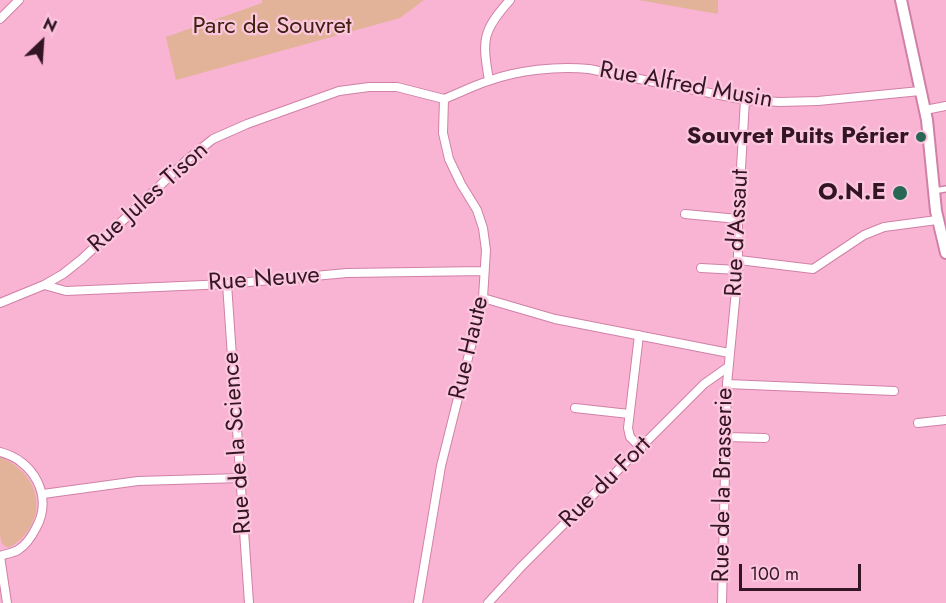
<!DOCTYPE html>
<html>
<head>
<meta charset="utf-8">
<style>
  body { margin:0 }
  #map { position:relative; width:946px; height:603px; overflow:hidden; background:#f9b4d3; font-family:Jost,sans-serif }
  canvas { display:block }
  .north { position:absolute; left:12px; top:12px; width:60px; height:60px; -webkit-text-stroke:4px #fcc7de; paint-order:stroke; rotate:25deg; font-size:16px; font-weight:700; line-height:24px; text-align:center; color:#341524 }
  .north::after { content:''; display:block; margin:auto; width:21px; height:27px; background:#341524; clip-path:polygon(50% 0,100% 100%,50% 72%,0 100%) }
  .scale { position:absolute; left:739px; top:564px; width:122px; height:27px; box-sizing:border-box; border:3px solid #341524; border-top:0; padding-left:8px; font-size:18px; line-height:21px; white-space:nowrap; color:#341524; -webkit-text-stroke:4px #fcc7de; paint-order:stroke }
</style>
</head>
<body>
<div id="map">
<canvas width="946" height="603"></canvas>
<div class="north">N</div>
<div class="scale">100 m</div>
</div>
<script>
const c = document.querySelector('canvas').getContext('2d');
c.lineJoin = 'round';
function fill(path, color) {
  c.fillStyle = color;
  c.fill(path, 'evenodd');
}
function strokePath(path, color, width, dash) {
  c.strokeStyle = color;
  c.lineWidth = width;
  c.lineCap = dash ? 'butt' : 'round';
  c.setLineDash(dash || []);
  c.stroke(path);
}
function label(font, color, halo, rows, align = 'center') {
  c.font = font + ' Jost,sans-serif';
  c.lineWidth = 4.5;
  c.setLineDash([]);
  c.textBaseline = 'middle';
  c.strokeStyle = halo;
  c.fillStyle = color;
  for (const [text, x, y, turn = 0] of rows) {
    c.save();
    c.translate(x, y);
    c.rotate((+turn || 0) * Math.PI / 180);
    c.textAlign = isNaN(turn) ? turn : align;
    if (halo) c.strokeText(text, 0, 0);
    c.fillText(text, 0, 0);
    c.restore();
  }
}
const green = new Path2D(`
  M262 0H424L400 18 176 80 166 37 262 3Z
  M638 0H718V14Z
  M0 457C44 475 50 523 9 548L2 544 0 536Z`);
const pedestrian = new Path2D(`
  M933 191 946 189`);
const minor = new Path2D(`
  M0 19 19 0
  M489 80C482 40 482 31 510 0
  M444 99C459 93 473 86 488 81 518 70 557 66 589 69L745 100 780 102 818 101 920 91
  M925 110 946 106
  M685 214 738 219
  M739 260 813 269 864 235 884 227 937 220
  M701 268 738 270
  M227 284 249 603
  M44 285 66 291 227 284 347 273 484 271
  M483 298 555 319 729 353
  M0 303 44 285 63 274 82 259 188 159 213 139 247 124 339 91 369 87H397L444 99
  M639 335 628 428 630 437 641 448
  M727 384 894 391
  M575 408 629 414
  M918 423 946 420
  M726 437 765 438
  M0 452C33 460 54 496 36 528 32 536 26 545 18 550 13 553 6 554 0 556
  M43 494 138 481 241 478
  M0 556 7 603
  M418 603 441 466 483 298 486 250 483 228 477 210 461 184 449 159 443 133 444 99
  M488 603 521 567 704 384 728 367
  M722 603 727 384 738 270V219L745 100`);
const secondary = new Path2D(`
  M901 0 927 120 936 211 946 253`);
const markers = [
  [921,137,6,"#286754"],
  [900,193,8,"#286754"]
];
const parkNames = [
  ["Parc de Souvret",272,27]
];
const streetNames = [
  ["Rue Alfred Musin",686,86,10],
  ["Rue Jules Tison",149,198,-42],
  ["Rue d'Assaut",738,233,-87],
  ["Rue Neuve",264,280,-4],
  ["Rue Haute",470,348,-77],
  ["Rue de la Science",238,443,-94],
  ["Rue du Fort",606,483,-45],
  ["Rue de la Brasserie",724,485,-89]
];
const poiNames = [
  ["Souvret Puits Périer",909,137],
  ["O.N.E",886,193]
];
fill(green, '#e2b398');
strokePath(pedestrian, '#d180a7', 8);
strokePath(minor, '#d180a7', 10);
strokePath(secondary, '#d180a7', 14);
strokePath(pedestrian, '#fff', 5);
strokePath(minor, '#fff', 8);
strokePath(secondary, '#fff', 10);
for (const [x, y, r, color] of markers) {
  const dot = new Path2D();
  dot.arc(x, y, r, 0, 2 * Math.PI);
  c.fillStyle = color;
  c.fill(dot);
  strokePath(dot, '#fcc7de', 2);
}
label('24px', '#3e210f', '#fcc7de', parkNames);
label('24px', '#341524', '#fcc7de', streetNames);
label('bold 24px', '#341524', '#fcc7de', poiNames, 'right');
</script>
</body>
</html>
